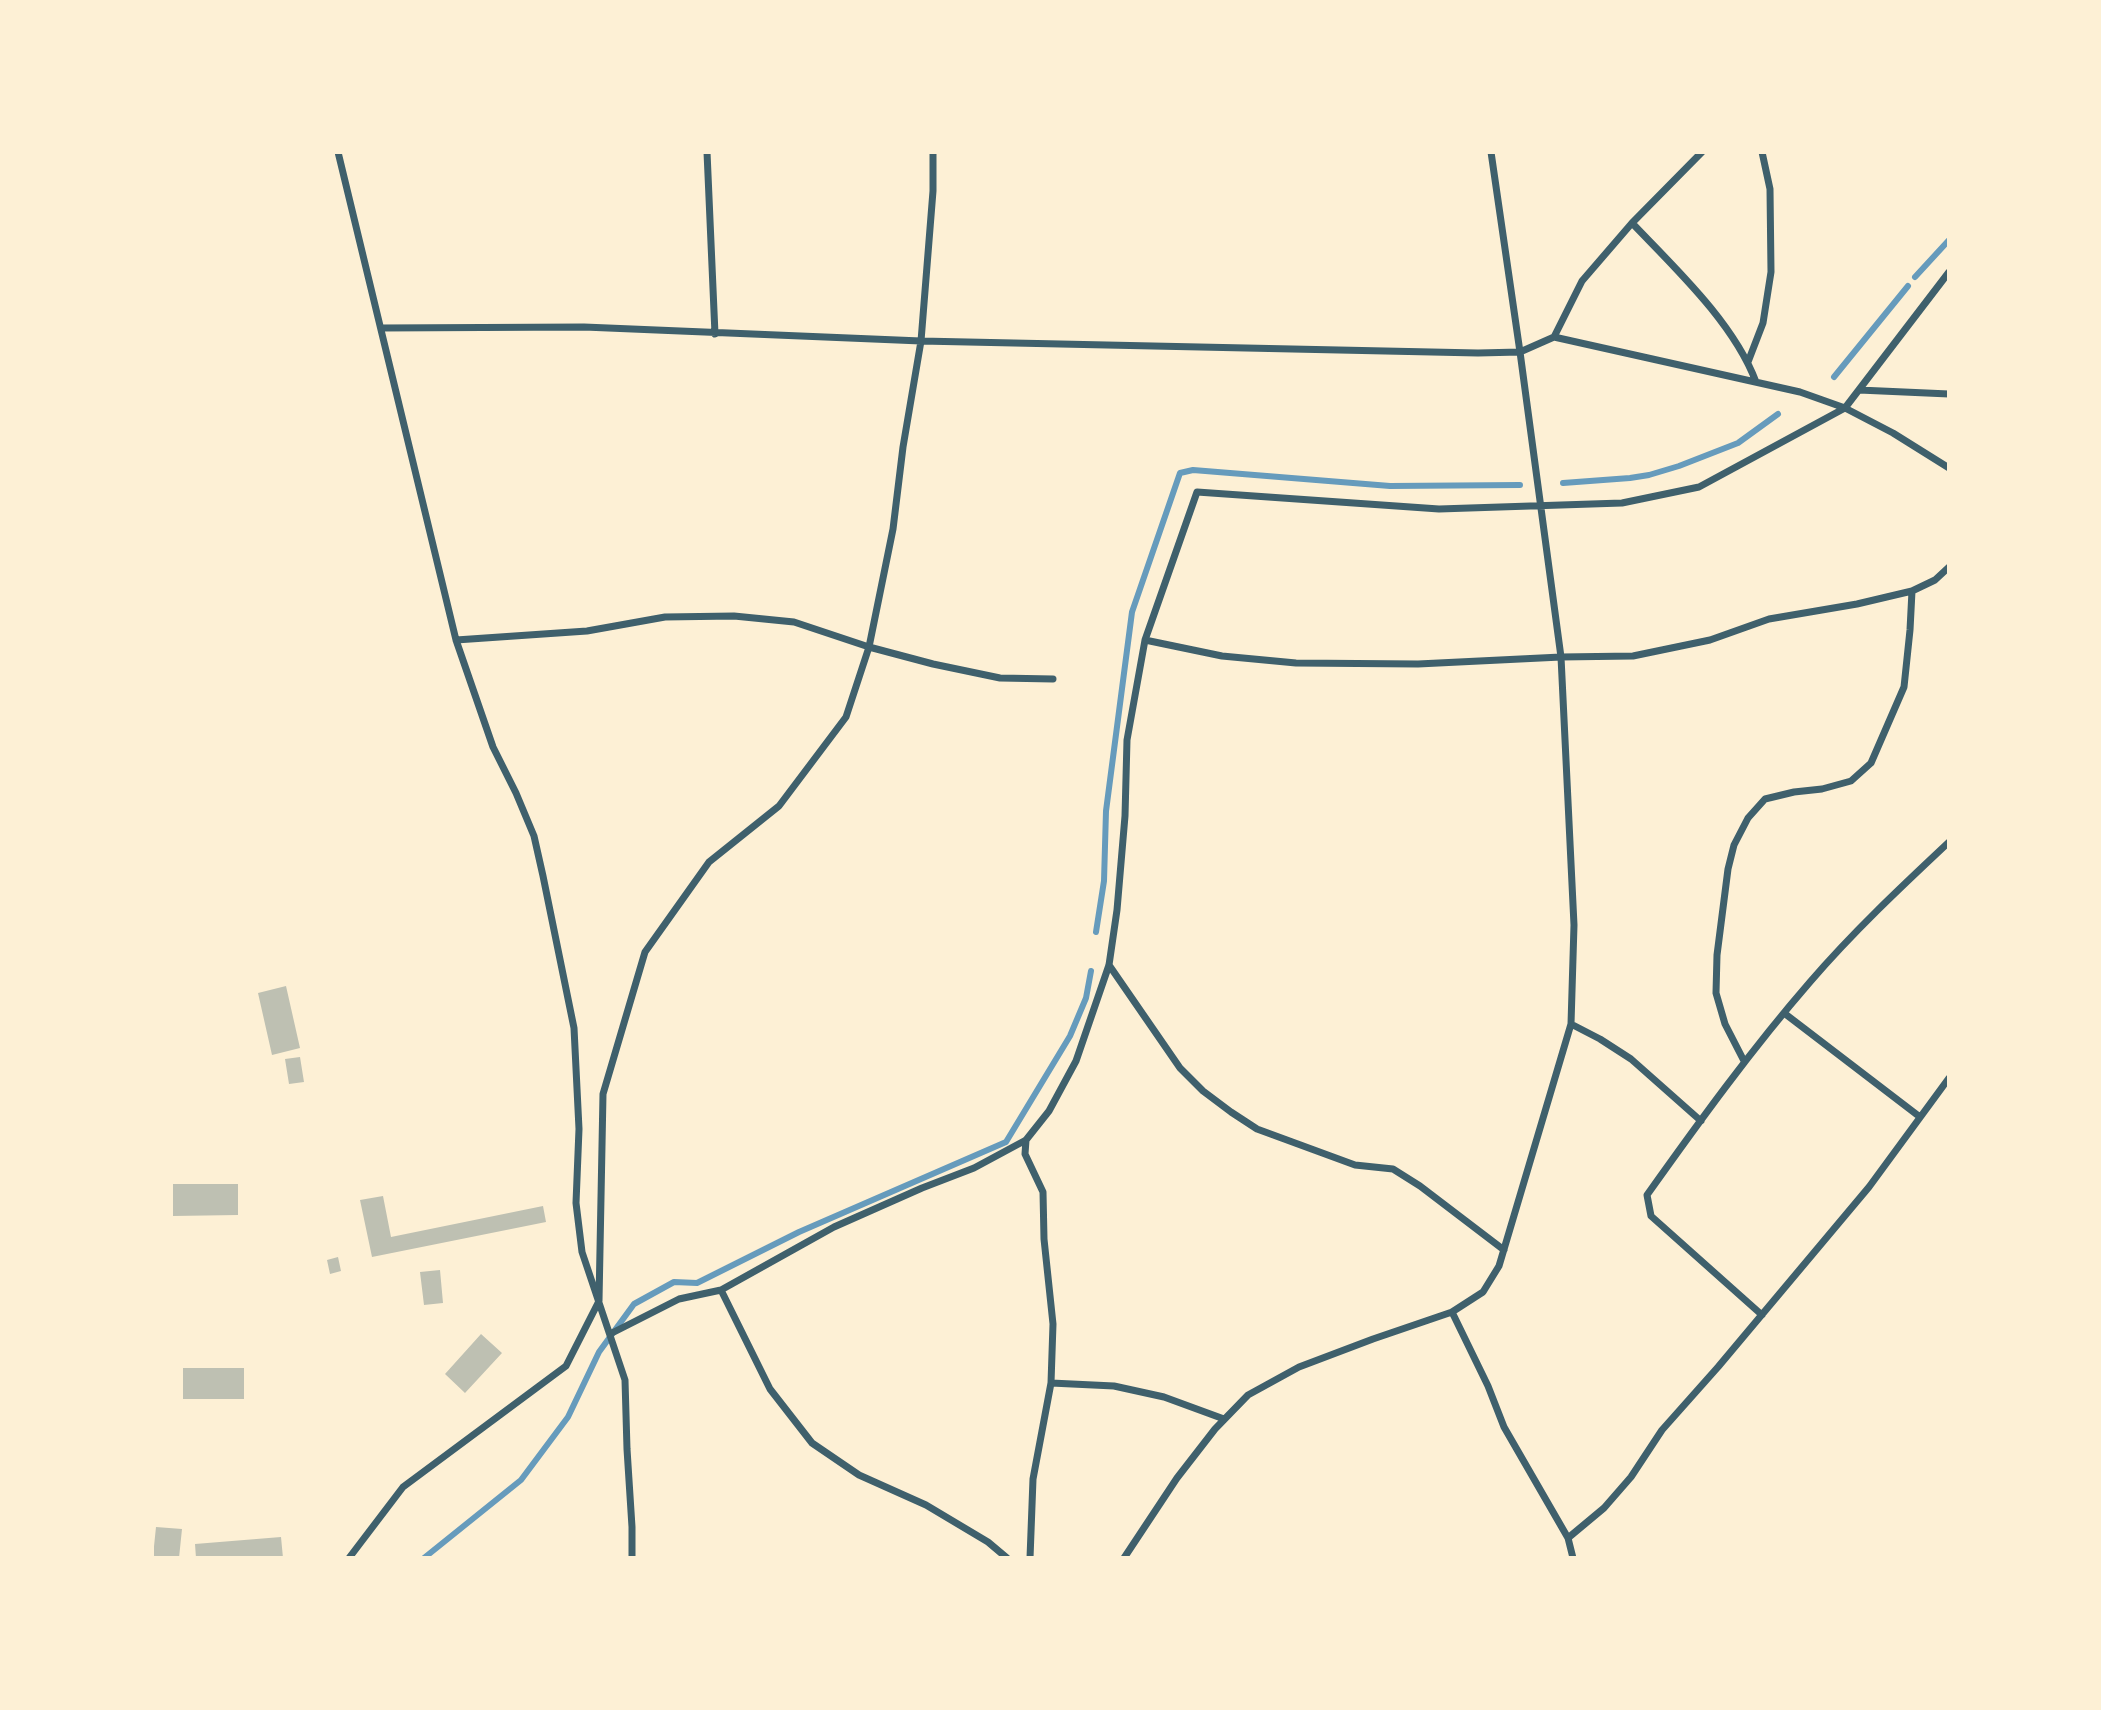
<!DOCTYPE html>
<html>
<head>
<meta charset="utf-8">
<style>
  body { margin:0 }
  #map { position:relative; width:2101px; height:1710px; overflow:hidden; background:#fdf0d5; font-family:Manrope,sans-serif }
  canvas { display:block }
  .frame { position:absolute; inset:0; border:154px solid #fdf0d5; pointer-events:none }
</style>
</head>
<body>
<div id="map">
<canvas width="2101" height="1710"></canvas>
<div class="frame"></div>
</div>
<script>
const c = document.querySelector('canvas').getContext('2d');
c.lineJoin = 'round';
function strokePath(path, color, width, dash) {
  c.strokeStyle = color;
  c.lineWidth = width;
  c.lineCap = dash ? 'butt' : 'round';
  c.setLineDash(dash || []);
  c.stroke(path);
}
function fill(path, color) {
  c.fillStyle = color;
  c.fill(path, 'evenodd');
}
const stream = new Path2D(`
  M1915 277 1949 240
  M1834 377 1908 286
  M1563 483 1630 478 1649 475 1679 466 1738 443 1778 414
  M1096 932 1104 881 1106 811 1132 612 1180 473 1193 470 1390 486 1520 485
  M424 1558 521 1480 568 1417 599 1352 634 1304 674 1282 697 1283 799 1232 1006 1142 1070 1036 1086 998 1091 971`);
const building = new Path2D(`
  M286 986 300 1048 272 1055 258 993Z
  M300 1057 304 1082 289 1084 285 1059Z
  M173 1184H238V1215L173 1216Z
  M383 1196 391 1237 543 1206 546 1222 372 1257 360 1200Z
  M338 1257 341 1271 330 1274 327 1260Z
  M440 1270 443 1303 424 1305 420 1272Z
  M481 1334 502 1353 465 1393 445 1374Z
  M183 1368H244V1399H183Z
  M156 1527 182 1529 179 1558 153 1556Z
  M281 1537 283 1558H196L195 1544Z`);
const minor = new Path2D(`
  M338 152 456 640 493 747 516 793 534 836 543 876 574 1028 579 1129 576 1203 582 1252 625 1380 627 1449 632 1527V1558
  M707 152 715 334
  M1632 223C1675 268 1734 323 1756 382
  M381 328 584 327 921 341 1478 353 1520 352 1554 337 1800 392 1845 408 1893 433 1949 468
  M1554 337 1582 281 1632 223 1702 152
  M1748 362 1763 323 1771 272 1770 189 1762 152
  M1859 390 1949 394
  M456 640 587 631 665 617 734 616 794 622 869 647 933 664 1000 678 1053 679
  M1145 640 1222 656 1296 663 1418 664 1561 657 1633 656 1710 640 1769 619 1857 604 1912 591 1935 580 1949 567
  M1109 965 1180 1068 1203 1091 1231 1112 1257 1129 1355 1165 1393 1169 1420 1186 1504 1250
  M1784 1013 1920 1117
  M1571 1024 1600 1039 1631 1059 1701 1121
  M1744 1061 1725 1024 1716 993 1717 955 1728 869 1734 845 1748 818 1765 799 1794 792 1822 789 1851 781 1871 763 1904 687 1910 630 1912 591
  M1026 1140 1025 1154 1043 1192 1044 1239 1053 1324 1051 1383 1033 1479 1030 1558
  M721 1290 770 1389 812 1443 859 1475 926 1505 988 1542 1007 1558
  M1452 1312 1488 1386 1504 1427 1568 1538 1573 1558
  M1762 1315 1651 1216 1647 1195C1699 1122 1751 1050 1810 982 1853 932 1901 887 1949 842
  M610 1334 679 1299 721 1290 834 1227 922 1188 974 1168 1026 1140 1049 1111 1076 1061 1109 965 1117 910 1125 816 1127 740 1145 640 1197 492 1439 509 1622 503 1699 487 1845 408 1949 272
  M1051 1383 1114 1386 1164 1397 1224 1419
  M1568 1538 1604 1508 1631 1477 1662 1430 1718 1367 1869 1187 1949 1078
  M349 1558 403 1487 566 1366 599 1301 603 1094 645 952 709 862 779 806 846 717 869 647 893 529 903 447 921 341 933 191V152
  M1124 1558 1177 1478 1215 1429 1248 1395 1299 1367 1373 1339 1452 1312 1483 1292 1499 1266 1571 1024 1574 925 1561 657 1520 352 1491 152`);
strokePath(stream, '#669bbc', 6);
fill(building, '#bec0b2');
strokePath(minor, '#3f606c', 7);
</script>
</body>
</html>
